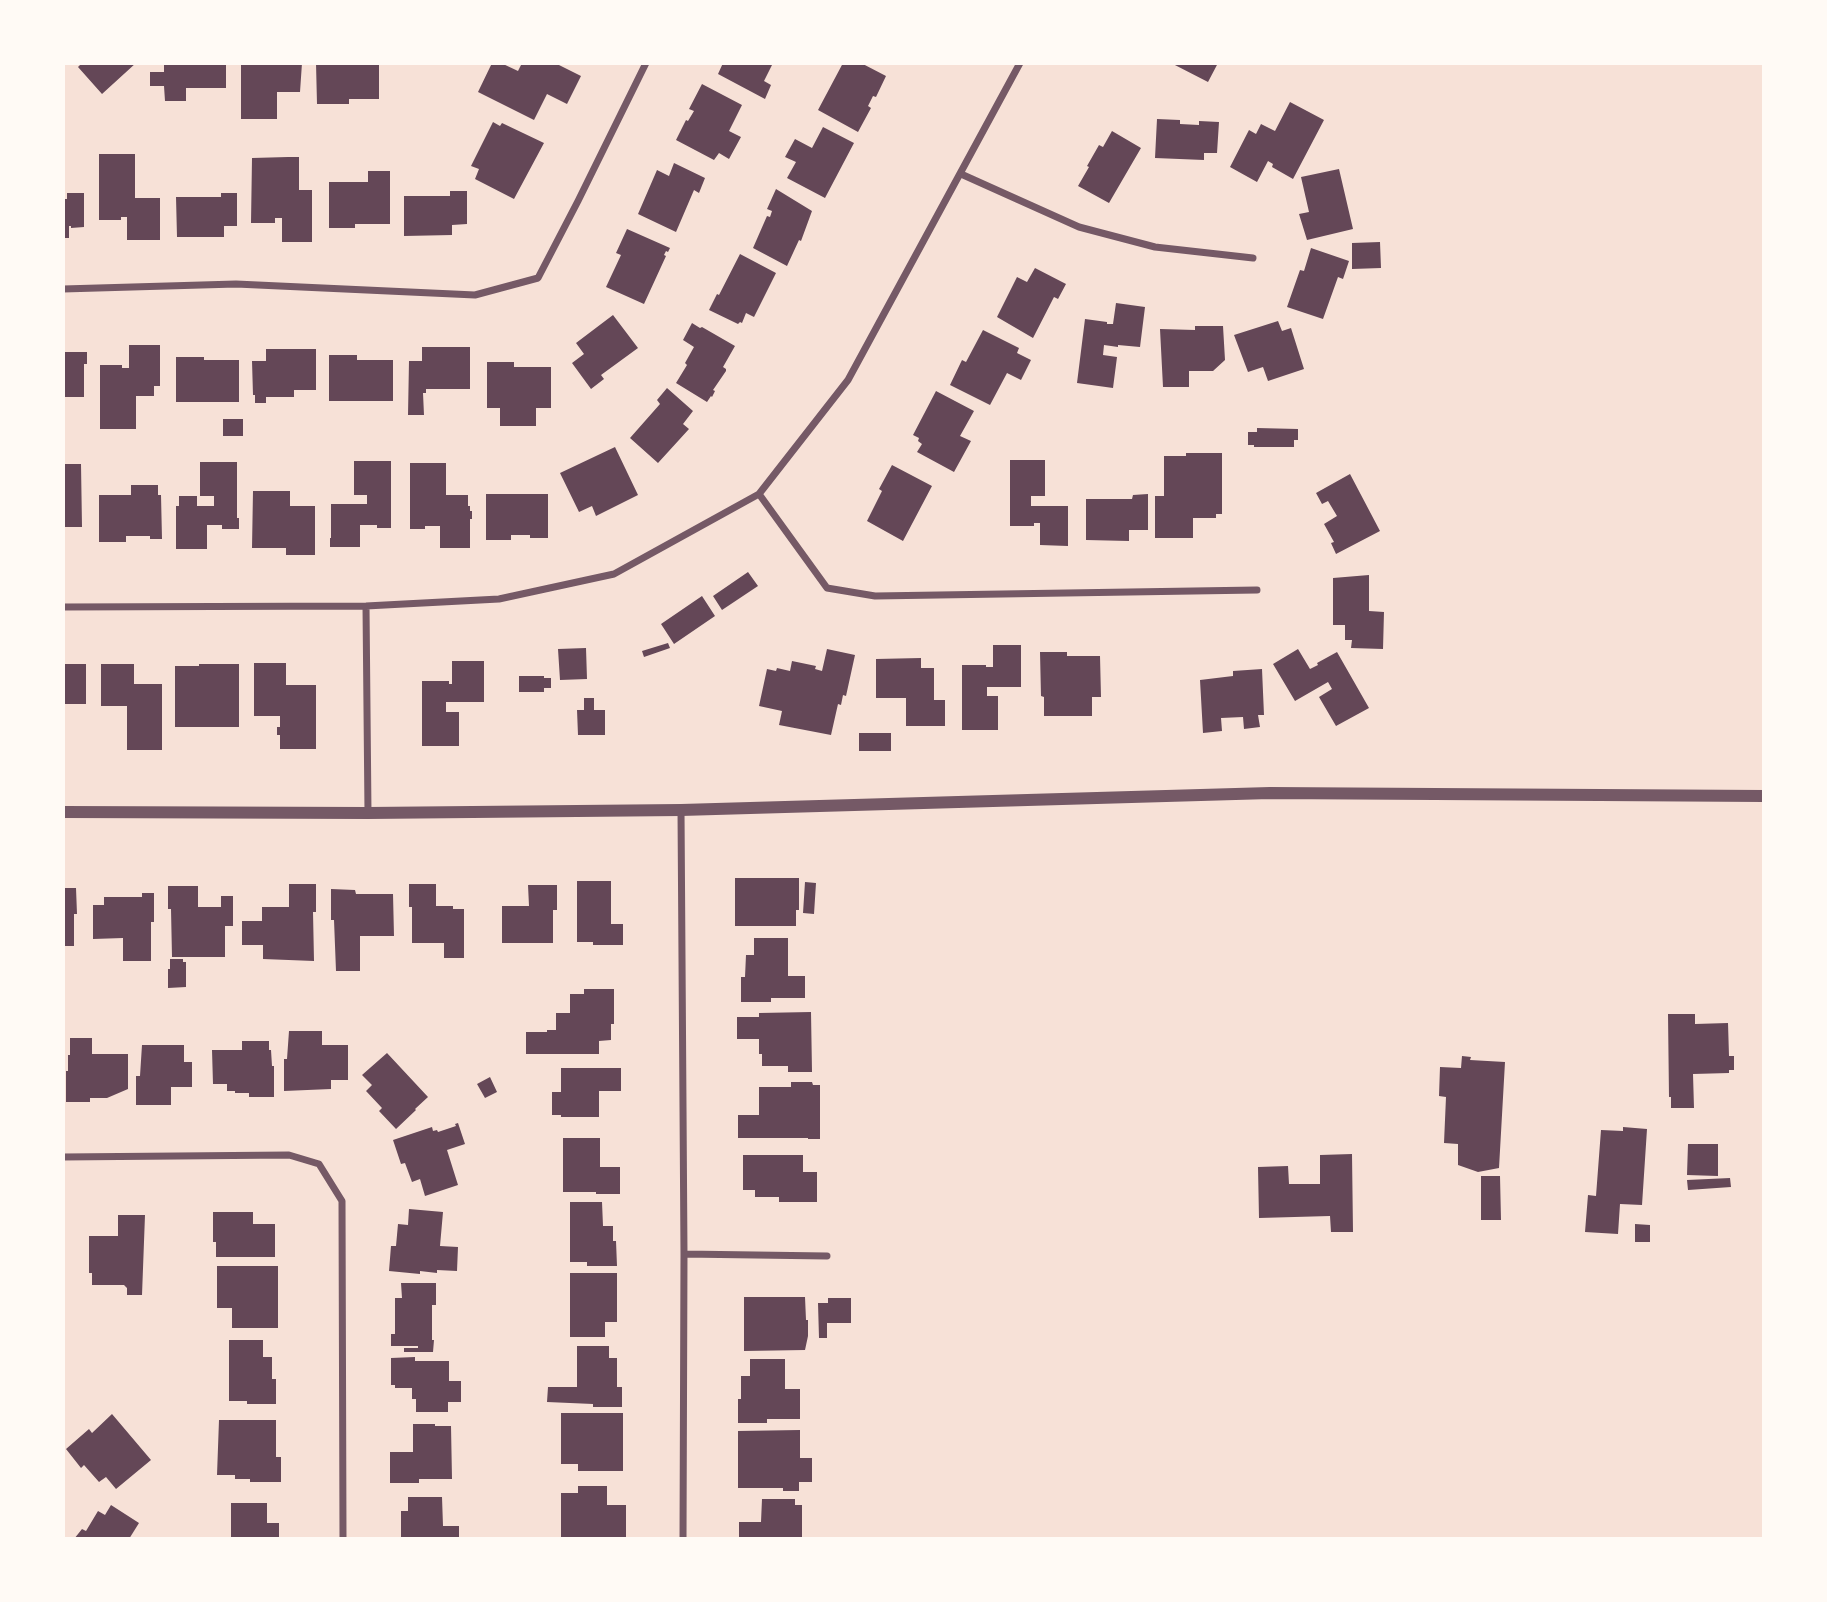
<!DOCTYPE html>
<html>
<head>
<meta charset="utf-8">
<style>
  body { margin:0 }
  #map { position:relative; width:1827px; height:1602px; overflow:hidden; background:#f7e1d7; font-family:Overpass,sans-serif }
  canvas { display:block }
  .frame { position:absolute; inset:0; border:65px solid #fffaf5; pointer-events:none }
</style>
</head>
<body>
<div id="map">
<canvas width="1827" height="1602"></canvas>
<div class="frame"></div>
</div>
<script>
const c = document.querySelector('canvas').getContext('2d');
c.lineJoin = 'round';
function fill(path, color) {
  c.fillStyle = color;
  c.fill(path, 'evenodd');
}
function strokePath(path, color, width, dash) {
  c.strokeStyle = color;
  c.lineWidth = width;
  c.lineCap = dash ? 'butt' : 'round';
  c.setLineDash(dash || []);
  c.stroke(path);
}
const building = new Path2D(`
  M82 63H136L102 94 78 67Z
  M164 63H226V88H186V101H165L164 86H150V72H164Z
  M241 63H302L300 92H277V119H241Z
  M316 63H379V99H349V104H317Z
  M492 63H501L518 71 522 63H555L581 76 567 104 547 94 534 120 478 92Z
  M723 63H773L764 81 771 85 765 99 718 74Z
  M843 63H861L886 76 876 97 873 96 868 106 871 108 858 132 818 110Z
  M1171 63H1218L1208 82Z
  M702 84 742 105 729 131 741 137 729 159 719 153 714 160 676 140 686 120 688 121 694 111 689 109Z
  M1290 102 1324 120 1293 179 1272 167 1273 164 1268 161 1257 182 1230 167 1249 130 1256 134 1261 124 1275 131Z
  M1157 119 1180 120V124L1199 125V121L1219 122 1217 153H1204V160L1155 158Z
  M493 122 500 126 502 123 544 143 514 199 475 179 479 169 471 166Z
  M823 127 854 143 825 198 787 178 796 162 785 157 795 139 812 148Z
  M1112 131 1141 148 1109 203 1078 186 1089 167 1087 166 1099 145 1103 147Z
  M99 154H135V198H160V240H127V217H121V220H99Z
  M288 157H299V190H312V242H282V218H275V223H251L252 158Z
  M674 163 705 178 699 193 694 190 676 232 638 214 657 170 669 176Z
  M1339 169 1353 229 1307 240 1299 214 1309 212 1301 177Z
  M368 171H390V224H355V228H329V182H368Z
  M776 189 812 211 801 241 799 240 787 266 753 248 767 216 770 217 772 211 767 209Z
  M450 191H467V224L452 225V235L404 236V196H450Z
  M67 193H84V227L71 228V226H69V238H63V199H67Z
  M221 193H237V226H224V237H177L176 197H221Z
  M627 229 670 248 668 252 666 251 664 255 666 256 644 304 606 287 621 255 616 253Z
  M1380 242 1381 268 1352 269V243Z
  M1311 248 1349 261 1343 279 1338 277 1323 319 1287 307 1300 270 1304 271Z
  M740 254 776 273 754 317 746 313 742 323 740 322 738 324 709 310 717 294 719 295Z
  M1035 268 1066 284 1058 299 1054 297 1033 338 997 317 1017 277 1027 282Z
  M1116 303 1145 307 1140 347 1118 345V347L1104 345 1103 355 1117 357 1113 388 1077 383 1085 319 1107 322V324H1113Z
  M613 315 638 348 601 375 604 379 591 389 572 363 584 354 576 343Z
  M1278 321 1282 331 1291 328 1304 369 1268 381 1263 367 1248 372 1234 335Z
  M692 323 700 328 702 327 735 346 723 367 726 369V371L713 390 715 391 712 397 711 396 707 402 676 383 687 365 685 363 694 347 683 340Z
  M1195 326H1223L1225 360 1213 371H1189V387H1163L1160 329 1195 330Z
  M983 330 1019 348 1017 353 1031 360 1021 380 1007 373 990 405 950 385 962 360 966 362Z
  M129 345H160V386H154V396H136V429H100V365H122V368H129Z
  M422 347H470V389H426V393H423L424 415H408L409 361H422Z
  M266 349H316V390H294V397H266V403H255V395H253L252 361H266Z
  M63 352H87V364H84V397H63Z
  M329 355H357V360H393V401H329Z
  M176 357H204V360H239V402H176Z
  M487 362H514V367H551V408H536V426H500V408H487Z
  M667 388 693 411 683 424 689 429 658 463 630 438 660 404 657 400Z
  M936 391 974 411 960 436 971 441 954 472 917 452 922 444 918 441 919 438 913 435Z
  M223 419H243V436H223Z
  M1257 428 1298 429V440H1294V447H1254V445H1248V432H1257Z
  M615 447 638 495 596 516 592 506 579 512 560 473Z
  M1186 453H1222V514H1216V518H1193V538H1155V496H1164V456H1186Z
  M1010 460H1045V496H1031V506H1068V546L1040 545V523H1034V526H1010Z
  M354 461H391V528H377V525H360V547H330V538H331V504H367V495H354Z
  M200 462H237V518H239V529H222V525H207V549H176V506H179V496H197V506H214V496H200Z
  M410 463H446V495H468V506H470V511H472V519H470V548H440V526H425V529H410Z
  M63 464H81L82 527H63Z
  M892 465 932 486 903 541 867 521 882 491 879 489Z
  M1350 474 1380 531 1336 554 1331 543 1334 542 1324 524 1337 516 1328 501 1322 504 1316 493Z
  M131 485H158V495H161L162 539H150V536H126V542H99V495H131Z
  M253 491H290V506H315V555H286V548H252Z
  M486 494H548V538H530V535H511V540H486Z
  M1148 494V530H1129V541L1086 540V499H1132L1133 495Z
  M748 572 758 586 722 610 713 596Z
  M1369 575V611L1384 612 1383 649 1351 648 1352 640H1345V625H1333V578Z
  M702 596 715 616 674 644 661 624Z
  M668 643 670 648 644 657 642 651Z
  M993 645H1021V687H987V696H998V730H962V665H986V667H993Z
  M586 648 587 679 560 680 558 649Z
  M827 649 855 655 846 696 843 695 841 705 838 704 831 735 779 725 782 711 759 706 767 669 776 671 777 668 790 671 792 661 816 666 815 669 822 671Z
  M1298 649 1310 669 1318 665 1317 663 1337 652 1369 708 1336 726 1319 697 1332 689 1328 682 1295 701 1273 664Z
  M1040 652H1067V656H1100L1101 697H1092V716H1044V697L1041 696Z
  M921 658V668H934V700H945V726H906V698H876V659Z
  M452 661H484V702H446V712H459V746H422V681H449V684H452Z
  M254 663H286V685H316V749H280V735H277V727H280V716H254Z
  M63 664H86V704H63Z
  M101 664H134V684H162V750H127V706H101Z
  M199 664H239V727H175V666H199Z
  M1262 669 1264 715H1258L1260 727 1244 729 1243 717 1221 718 1222 731 1203 733 1200 680 1233 676V671Z
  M519 676H544V678H551V688H544V692H519Z
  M584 698H594V710H605V735H578L577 710H584Z
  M859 733H891V751H859Z
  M735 878H799V910H796V926H735Z
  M577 881H611V924H623V945H593V942H577Z
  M805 882 816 883 814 914 803 913Z
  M289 884H316V912H313L314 961 263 959V945H242V921H262V907H289Z
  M409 884H436V906H453V909H464V958H444V943H412V907H409Z
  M528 885H557V910H553V943H502V906H529Z
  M168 886H198V907H221V896H233V926H225V957H172L171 909H168Z
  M63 888H76L77 914H74V946H63Z
  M331 889 355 890 356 894H393L394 936H360V971H336L334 920H331Z
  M142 893H154V922H151V961H123V938L93 939V905H104V897H142Z
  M754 938H788V976H805V998H771V1002H741V977H745L746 955H754Z
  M170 959H183V962H186V987L168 988V969H170Z
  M584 989H614V1024H611V1040L599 1041V1054H526V1032H547V1030H556V1013H570V994H584Z
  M811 1012 812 1072H788V1066H762V1054H759V1039H737V1017H759V1013Z
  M1668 1014H1695V1024L1728 1023 1729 1056H1734V1070H1729V1073L1693 1074 1694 1108H1671V1097H1669Z
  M289 1031H322V1045H348V1080H331V1089L284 1091V1059H287Z
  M70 1038H92V1054H128V1089L107 1098H90V1102H66V1071H68V1055H70Z
  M242 1041H269V1050H271L272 1066H274V1097H249V1093H235V1091H227V1084H213L212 1050H242Z
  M142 1045H184V1062H192V1087H171V1105H136V1076H140Z
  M387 1053 428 1097 415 1109 416 1110 396 1129 379 1111 382 1108 366 1091 372 1085 362 1075Z
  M1462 1056 1471 1057 1470 1060 1505 1062 1499 1168 1478 1172 1458 1165V1144L1444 1143 1446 1097 1439 1096 1440 1067 1461 1068Z
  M561 1068H621V1091H599V1117H561V1115H552V1092H561Z
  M490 1077 497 1092 485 1098 477 1084Z
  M791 1082H812L813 1085H820V1139H808V1138H738V1115H759V1087H791Z
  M458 1123 465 1144 447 1150 458 1185 425 1196 420 1179 412 1182 405 1163 401 1164 393 1140 432 1127 433 1131 437 1130 438 1132 456 1126 455 1124Z
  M1623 1127 1647 1129 1642 1205 1620 1204 1618 1234 1585 1232 1588 1195 1596 1196 1601 1130 1623 1131Z
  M563 1138H600V1167H620V1194H596V1192H563Z
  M1688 1144H1718V1176L1687 1175Z
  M1352 1154 1353 1232H1331L1330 1216 1259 1218 1258 1167 1288 1166 1289 1184H1320V1155Z
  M743 1155H803V1172H817V1202H779V1197H755V1190H743Z
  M1481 1176H1500L1501 1220H1481Z
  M1730 1178 1731 1187 1688 1190 1687 1180Z
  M570 1202H602L603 1226H613V1241H616L617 1266H587V1262H570Z
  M409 1209 443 1212 440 1246 458 1247 457 1271 437 1270V1273L420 1271V1274L389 1271 391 1246H396L398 1224 408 1225Z
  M213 1212H253V1224H275V1257H216V1242H213Z
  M118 1215H145L142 1295H127V1288L124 1285H92V1273H89V1236H118Z
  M1635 1224 1650 1225V1242H1635Z
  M217 1266H278V1328H232V1308H217Z
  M570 1273H617V1322H605V1337H570Z
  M401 1283H436V1305H432V1340H434L433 1352H404V1348H418V1346H391V1334H395V1298H402Z
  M744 1297H805L806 1320H808V1336L805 1350 744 1351Z
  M828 1298H851V1323H827V1338H819L818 1303H828Z
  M229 1340H263V1357H272V1379H276V1404H247V1401H229Z
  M577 1346H609V1358H617V1387H622V1407H593V1404L547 1402 548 1387H577Z
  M415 1357V1361H449V1381H461V1402H448V1412H416V1399H412V1388H395V1385H391V1358Z
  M750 1359H785V1389H800V1419H767V1423H738V1399H741V1376H750Z
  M561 1413H623V1471H578V1464H561Z
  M112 1414 151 1460 116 1489 106 1477 99 1482 84 1465 81 1468 66 1449 89 1429 92 1433Z
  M219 1420H276V1457H281V1482H250V1479H235V1475H217Z
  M413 1424H435V1426H451L452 1479H419V1483H390V1452H413Z
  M800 1430V1458H812V1482H799V1491H783V1488H738V1431Z
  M578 1486H607V1505H626V1539H561V1493H578Z
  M408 1497H442L443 1526H459V1539H401V1511H408Z
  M762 1499H795V1505H802V1539H739V1522H761Z
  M231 1503H267V1523H279V1539H231Z
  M111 1505 139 1523 129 1539H74L82 1529 86 1531 98 1511 105 1515Z`);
const minor = new Path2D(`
  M961 174 1079 227 1155 247 1253 258
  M63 289 236 284 475 295 538 278 578 201 646 63
  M759 494 827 588 875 596 1257 590
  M366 606 368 813
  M63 607 366 606 499 599 614 574 759 494 848 380 1020 63
  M681 810 684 1254 683 1539
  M63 1157 289 1155 319 1164 342 1201 343 1539
  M684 1254 827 1256`);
const tertiary = new Path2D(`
  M63 812 368 813 681 810 1270 793 1764 796`);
fill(building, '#644757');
strokePath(minor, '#755966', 7);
strokePath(tertiary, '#755966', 12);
</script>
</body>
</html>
